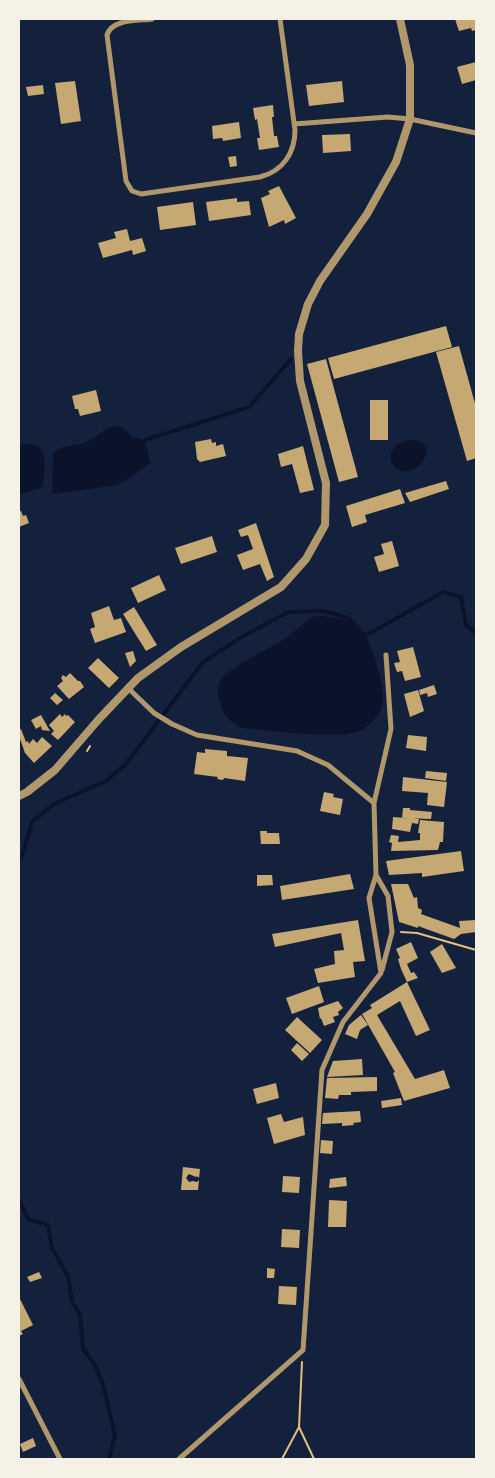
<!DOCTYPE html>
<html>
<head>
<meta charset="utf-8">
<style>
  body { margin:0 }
  #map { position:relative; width:495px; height:1478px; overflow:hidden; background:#14213d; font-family:"Exo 2",sans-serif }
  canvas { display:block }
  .frame { position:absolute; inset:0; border:20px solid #f6f1e7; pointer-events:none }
</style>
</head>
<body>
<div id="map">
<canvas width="495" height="1478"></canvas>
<div class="frame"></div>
</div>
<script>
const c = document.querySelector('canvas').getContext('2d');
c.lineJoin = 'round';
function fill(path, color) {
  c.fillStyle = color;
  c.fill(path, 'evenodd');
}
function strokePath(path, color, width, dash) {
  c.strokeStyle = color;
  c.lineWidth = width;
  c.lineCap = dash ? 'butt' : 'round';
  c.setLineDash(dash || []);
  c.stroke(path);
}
const water = new Path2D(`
  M113 426C123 426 127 430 132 438L145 440 150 463 124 482 116 485 55 494 52 492 53 454C60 446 70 446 80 444 93 440 101 431 113 426Z
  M410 440C442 440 421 476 401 471 391 468 388 457 393 449 397 443 404 442 410 440Z
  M27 444C31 445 36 444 39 447 47 453 45 479 42 488L19 494V445Z
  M314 616C332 617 347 617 361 629 371 639 385 688 383 702 381 714 370 726 360 731 341 740 265 730 241 728 231 723 222 714 220 702 218 696 217 689 219 683 223 670 267 650 280 642 292 634 302 623 314 616Z`);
const stream = new Path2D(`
  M145 440 249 407 291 359
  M363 634 365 636 443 592 461 597 466 625 476 633
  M19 858 22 855 32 822 54 804 106 781 126 764 203 662 240 638 288 612 324 611 349 618 358 628
  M19 1200 28 1219 48 1225 52 1248 68 1276 72 1302 80 1315 83 1349 95 1365 103 1384 115 1436 109 1459`);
const building = new Path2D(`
  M455 19H476V30L472 31 471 28 459 31Z
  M476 62V80L462 84 457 67Z
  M75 81 81 121 61 124 55 83Z
  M342 81 344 102 309 106 306 85Z
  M43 85 44 94 28 96 26 87Z
  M273 105 274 117H272L274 136H277L279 147 259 150 257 138H260L257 119 255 120 253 108Z
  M239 122 241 138 223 141 222 138 213 139 212 126Z
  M350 134 351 151 323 153 322 135Z
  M236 156 237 166 230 167 228 157Z
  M279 186 296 218 285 224 284 220 269 227 261 198 270 194 268 191Z
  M237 198V202L249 201 251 215 209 221 206 202Z
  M193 202 196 225 160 230 157 207Z
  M127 229 130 241 142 238 146 251 133 255 132 250 103 258 98 243 116 238 114 232Z
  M446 326 452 347 334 379 328 358Z
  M459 346 476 407V458L467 461 436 352Z
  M326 359 358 477 339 482 307 364Z
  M96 390 101 411 80 416 78 409H75L72 396Z
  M370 400H388V440H370Z
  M211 439 212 443 216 442V446L223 444 226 456 200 462 197 459 195 442Z
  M303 446 314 490 300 493 292 464 281 467 278 454Z
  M446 481 449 489 410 502 405 493Z
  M400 489 405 503 365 515 367 522 352 527 346 506Z
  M19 511H21L23 516 26 515 29 523 19 527Z
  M256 523 274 577 267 581 260 564 243 570 237 555 253 549 248 535 241 537 238 530Z
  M212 536 217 552 181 564 175 548Z
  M392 541 399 566 379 572 374 557 384 554 381 544Z
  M159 575 166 590 138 603 131 588Z
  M109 606 114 620 121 618 126 632 95 643 90 629 95 627 91 613Z
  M134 607 157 645 146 651 123 614Z
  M413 647 421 677 405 681 402 671 397 672 394 663 400 662 397 651Z
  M133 651 136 661 130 667 125 653Z
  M98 658 119 678 109 688 88 668Z
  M70 673 78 681H80L84 687 69 699 57 686 63 681 61 678 63 675 66 677Z
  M434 685 437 694 428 697 427 693 420 695 419 690Z
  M418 690 424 711 410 717 404 694Z
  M55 693 63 700 57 705 50 698Z
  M60 714 62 717 65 714 66 716 68 715 75 722 58 740 51 734 54 731 49 725Z
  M41 715 50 731 42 730 41 726 36 729 31 720Z
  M21 729 26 742 28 741 29 744 33 739 37 743 42 737 52 746 34 763 25 753 19 736V730Z
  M408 735 427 737 426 751 406 748Z
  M205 749 227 751V756L248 758 245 781 224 778 223 780 217 779 218 777 194 774 197 752 205 753Z
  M426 771 447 773 446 781 425 778Z
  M403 777 447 782 444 807 427 805 428 793 402 791Z
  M324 792 334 794 333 797 343 799 340 815 320 811Z
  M403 808H410V810L432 812 431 819 402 818Z
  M393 817 419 819 418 824 412 823 410 832 392 829Z
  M420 820 444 822 443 842H440L438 850 391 851 392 843 389 842 391 835 399 836 398 842 420 840V833H418Z
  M260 831H267V833H279L280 844H261Z
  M461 851 464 871 422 877V873L389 875 386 861Z
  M350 874 354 889 282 900 280 886Z
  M257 875H272L273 885 257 886Z
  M391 884H408L414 898 417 897 418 908 422 910 421 914 460 928 459 921 476 920V932L461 934 454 939 418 926V928L399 922Z
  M358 920 365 961 353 962 355 977 318 983 314 969 335 964 334 951 344 950 341 933 275 947 272 934Z
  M411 942 418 958 407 964 411 973 414 972 418 978 407 982 401 969 398 959 400 958 396 949Z
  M442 944 456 968 442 973 430 952Z
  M407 982 430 1030 416 1036 400 1001 377 1015 415 1079 444 1070 450 1088 404 1101 393 1073 395 1072 362 1014 372 1008 370 1005Z
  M319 986 324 1002 292 1014 286 998Z
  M338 1001 343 1008 338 1012 339 1015 333 1017 335 1022 324 1026 321 1018 320 1019 318 1008Z
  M361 1015 368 1025 360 1030 357 1039 345 1034 349 1025Z
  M297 1017 322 1040 310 1053 285 1030Z
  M297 1043 309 1054 302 1061 291 1050Z
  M362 1059 363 1075 327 1077 333 1061Z
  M377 1077V1091L351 1092V1095H339L338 1099 325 1098 327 1078Z
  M276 1083 279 1098 257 1104 253 1089Z
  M401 1098 402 1105 382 1108 381 1101Z
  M360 1111 361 1122 353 1123 354 1125 342 1126V1123L322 1124 323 1113Z
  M281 1114 284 1122 303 1117 305 1135 274 1144 267 1118Z
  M321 1140 333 1141 332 1154 320 1153Z
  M183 1167 200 1169 199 1178 197 1176 196 1177 189 1174 186 1178 189 1182 193 1181 197 1182 199 1180 198 1190H181Z
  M283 1176 300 1177 299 1193 282 1192Z
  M346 1177 347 1186 329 1188 330 1179Z
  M329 1200 347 1201 346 1227H328Z
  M282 1229 300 1230 299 1248 281 1247Z
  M267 1268 275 1269 274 1278H267Z
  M39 1272 42 1278 30 1282 27 1277Z
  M279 1286 297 1287 296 1305 278 1304Z
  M19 1297 33 1325 21 1331 23 1334 19 1336Z
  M33 1438 36 1446 23 1452 20 1444Z`);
const path = new Path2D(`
  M87 751 90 746
  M401 932 417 933 476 950
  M299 1427 314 1459
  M282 1459 299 1427 302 1362`);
const minor = new Path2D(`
  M152 19C137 21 112 19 107 35L126 181 132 191 141 194 260 177C283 171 295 153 295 130L280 19
  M294 124 388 117 410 119 476 133
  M128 688 154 713 172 724 197 735 297 751 328 765 374 803 376 875 369 898 381 973 343 1022 322 1070 303 1350 179 1459
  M374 803 391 729 386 655
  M376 875 388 896 392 932 382 970
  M19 1379 60 1459`);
const tertiary = new Path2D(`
  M19 796 27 792 55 770 99 719 138 678 181 647 281 587 306 559 325 525 326 483 300 381 298 351 299 334 308 304 320 281 367 214 396 162 410 119V65L400 19`);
fill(water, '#0b132b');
strokePath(stream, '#0b132b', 4);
fill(building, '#c6a872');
strokePath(path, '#e5c07b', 2);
strokePath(minor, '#b1986c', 5);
strokePath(tertiary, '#b1986c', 8);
</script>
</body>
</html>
